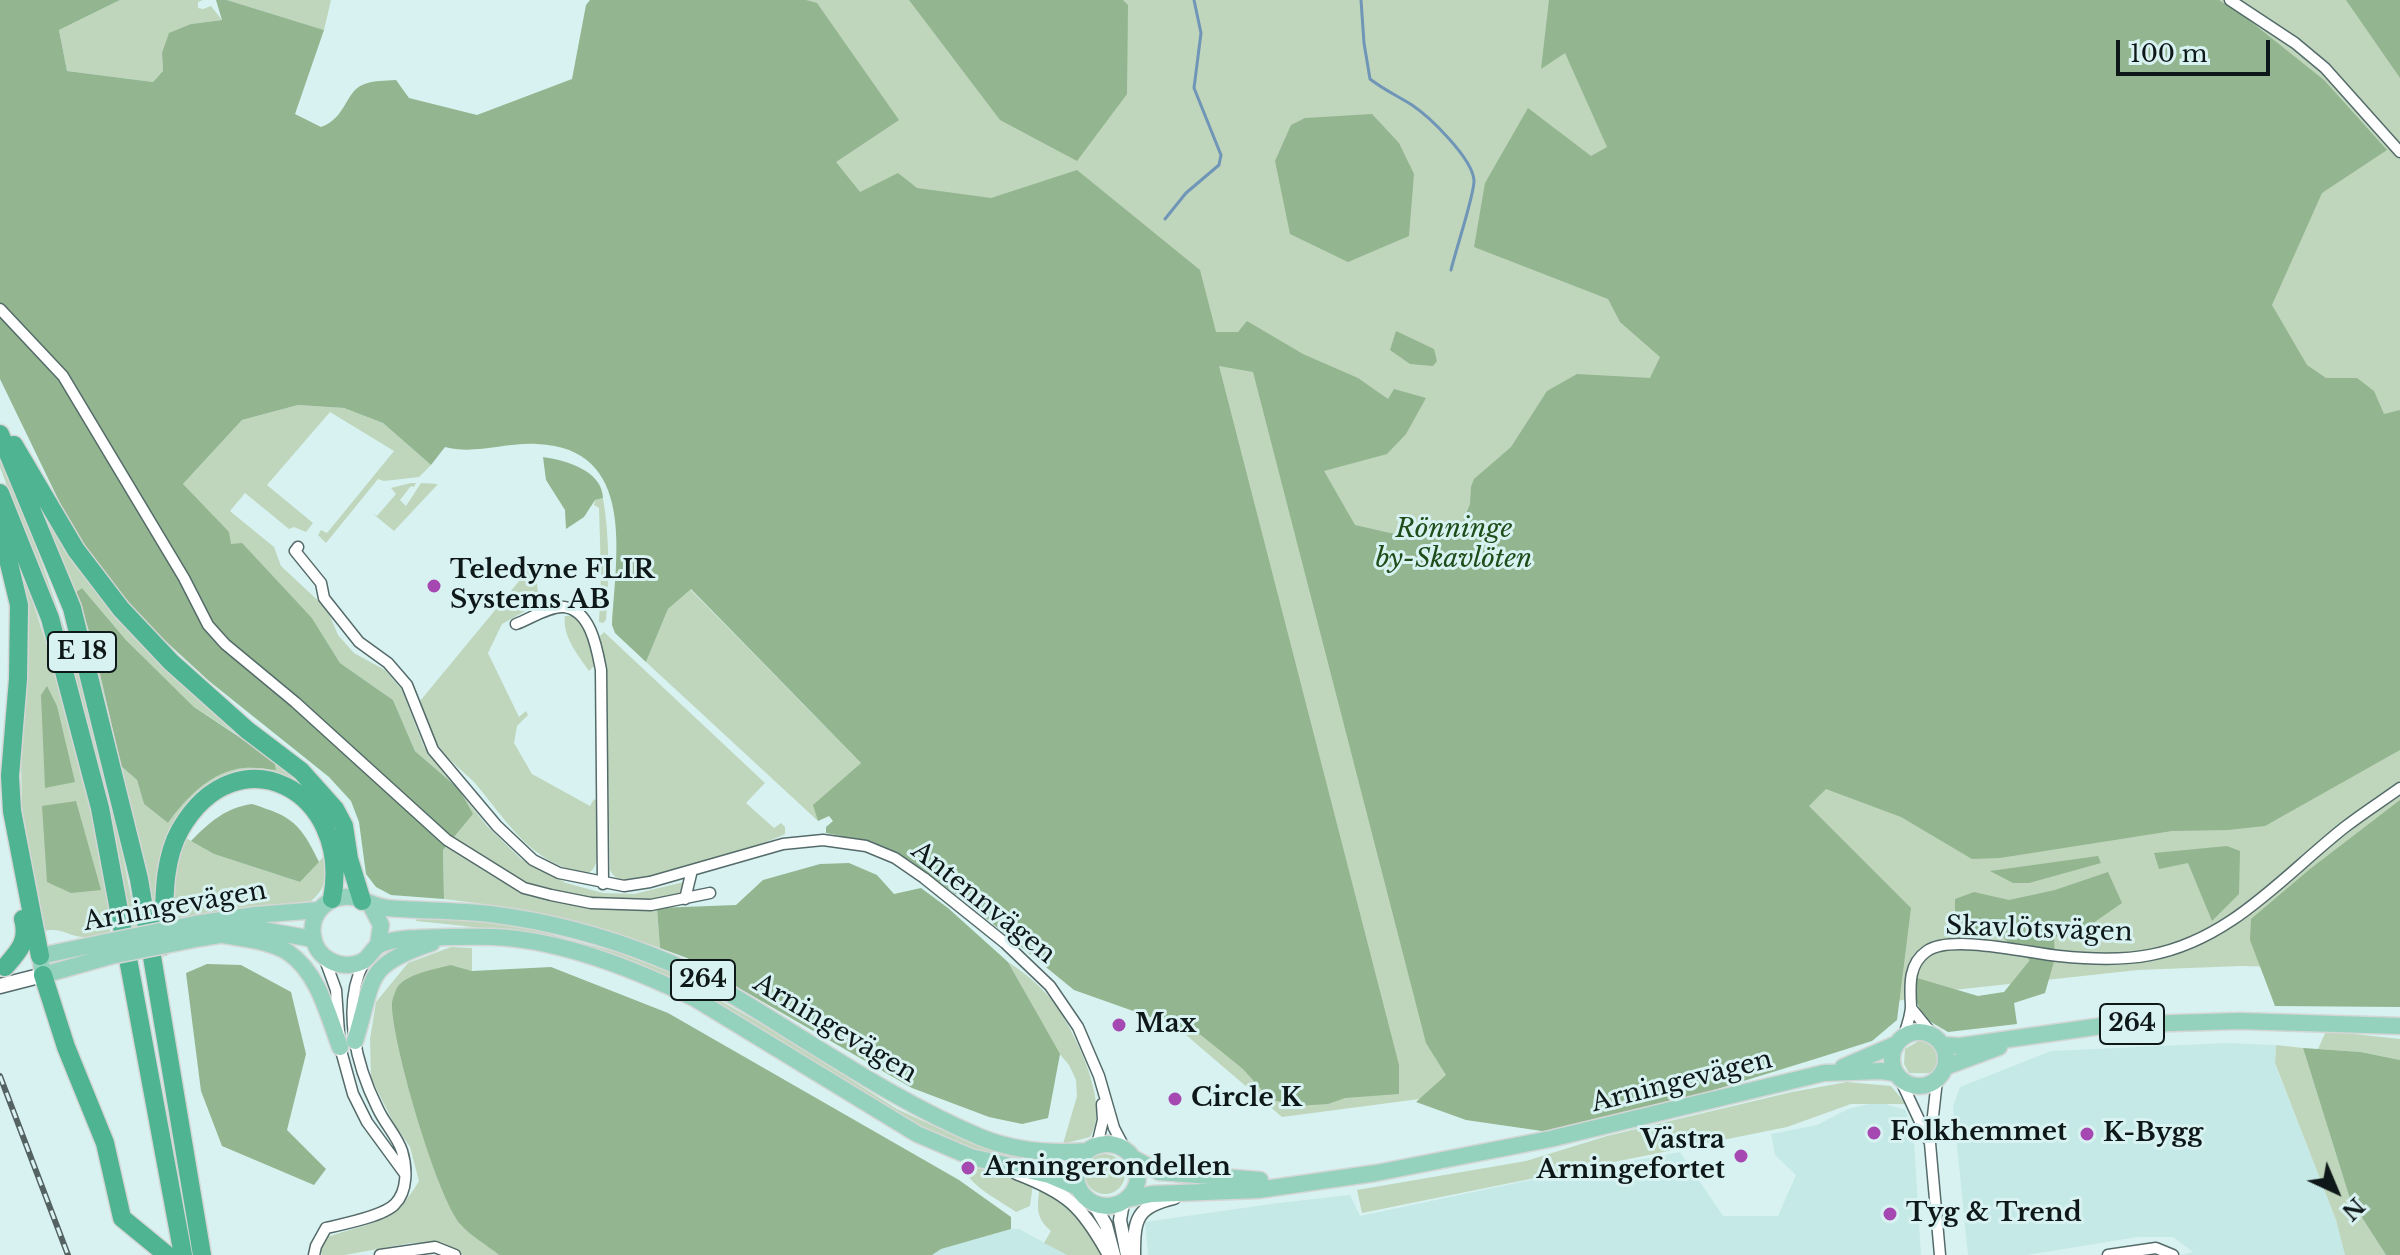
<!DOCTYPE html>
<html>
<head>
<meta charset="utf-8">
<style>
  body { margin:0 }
  #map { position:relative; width:2400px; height:1255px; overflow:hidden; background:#d8f2f1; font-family:"Libre Baskerville",serif }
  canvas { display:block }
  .north { position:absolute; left:2296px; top:1151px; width:80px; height:80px; -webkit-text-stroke:6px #d8f2f1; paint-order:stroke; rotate:136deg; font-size:22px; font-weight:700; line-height:32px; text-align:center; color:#0f1818 }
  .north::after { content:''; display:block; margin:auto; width:28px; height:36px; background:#0f1818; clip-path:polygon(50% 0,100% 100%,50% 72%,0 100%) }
  .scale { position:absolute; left:2116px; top:40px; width:154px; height:36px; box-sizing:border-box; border:4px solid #0f1818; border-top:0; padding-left:10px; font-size:24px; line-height:28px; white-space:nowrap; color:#0f1818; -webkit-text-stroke:6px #d8f2f1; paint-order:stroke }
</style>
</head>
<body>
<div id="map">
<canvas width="2400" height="1255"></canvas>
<div class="north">N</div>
<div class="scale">100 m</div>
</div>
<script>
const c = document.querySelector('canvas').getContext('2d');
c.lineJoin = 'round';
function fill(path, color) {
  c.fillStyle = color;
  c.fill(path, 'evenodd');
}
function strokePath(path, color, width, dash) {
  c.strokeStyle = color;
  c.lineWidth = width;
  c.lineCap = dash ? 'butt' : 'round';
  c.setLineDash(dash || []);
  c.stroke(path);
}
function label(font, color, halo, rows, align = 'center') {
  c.font = font + ' "Libre Baskerville",serif';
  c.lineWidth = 6;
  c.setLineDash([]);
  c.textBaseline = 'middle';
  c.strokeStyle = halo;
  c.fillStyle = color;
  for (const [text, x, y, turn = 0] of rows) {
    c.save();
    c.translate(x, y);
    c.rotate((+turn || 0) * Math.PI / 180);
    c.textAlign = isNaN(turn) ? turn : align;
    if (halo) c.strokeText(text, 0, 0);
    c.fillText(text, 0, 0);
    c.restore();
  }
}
const built = new Path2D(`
  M2226 1043 2276 1045 2275 1064 2336 1220 2345 1255H2182L2193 1252 2173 1237H2138L2027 1255H1968L1953 1106 1960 1087 2051 1051Z
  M1886 1100 1888 1105 1906 1110 1911 1141H1914L1921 1255H1148L1145 1222 1278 1203 1350 1195 1360 1216 1530 1180 1680 1152 1723 1216H1778L1796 1175 1775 1155 1771 1134 1817 1125 1848 1109Z
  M1011 1229H1019L1067 1255H932L941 1249Z`);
const green = new Path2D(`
  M120 0H203L198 2V8L203 9 211 6 222 20 191 24 162 53 163 71 153 82 67 71 59 30Z
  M227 0H331L324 30Z
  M642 0H2400V970L2241 966 2138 970 1935 992 1587 1077 1282 1117 1111 971Z
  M298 405 344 408 383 423 431 465 419 477 384 481 378 479 326 543 318 535 321 530 327 533 394 451 330 412 267 485 313 523 306 532 294 527 289 529 245 493 230 511 274 547 281 566 327 609 338 635 354 653 385 670 402 690 424 747 487 826 521 859 566 883 603 893 634 894 688 881 678 897C637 906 571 900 532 886 503 877 477 857 452 840L459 789 415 751 393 700 340 663 312 618 242 544H231L183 484 242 420Z
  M0 457C26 519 50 582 70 646 100 738 118 833 137 926L131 927 110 820 45 588 0 467Z
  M411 483H416L414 487 411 486 400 500 406 506 421 483 438 484 394 531 372 513 377 516 396 494 391 488Z
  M34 496 81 571 124 626 158 661 312 786 336 828 322 807 300 783 276 774 192 800 177 819 160 856 157 922H152L121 766 137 780 144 804 168 823C186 798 210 771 243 768 254 767 265 769 276 769L258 748 194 707 126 640 82 588 76 592 93 643 108 709 92 655Z
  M603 498C610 539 609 579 606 620L603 623 599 622 601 575 599 508 594 505 595 500Z
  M20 563 55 670 85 777 110 894V932C102 934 91 938 82 937 65 935 63 927 43 931L22 808 17 567Z
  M534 563 539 599 545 594V605L527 610 502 624 488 653 519 717 526 711 528 715 517 726 514 743 532 774 590 806 594 799 599 802 596 862C593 875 584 875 573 871 523 854 506 819 474 782 464 772 452 763 443 752 431 737 427 718 420 701Z
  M690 589 861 763 814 805 818 821 646 662 668 609Z
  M565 616H573L586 630 596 664 589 671C578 655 562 636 565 616Z
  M604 632 765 783 746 803 774 828 781 823 785 827V834C765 845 644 883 624 880 617 879 613 876 610 870L606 671 598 638Z
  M186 838 214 854 300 882 325 855C326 875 328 887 311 901L173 920 177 862Z
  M447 845C469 860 492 878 516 888 558 905 612 910 657 908L660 948C589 923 519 907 444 899L443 850Z
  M418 915 520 926 616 952 672 973 777 1033 897 1109 973 1144 1031 1159 1030 1166C995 1155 959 1146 926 1130 832 1082 750 1014 653 971 580 937 496 929 416 921Z
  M451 947 472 948V971L451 965 392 1001 395 1029 460 1224 499 1255H463L441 1242 411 1243 345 1255H322L320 1249 327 1237C372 1222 393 1225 419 1181L410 1147 394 1124 371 1078 370 1039 376 1002 408 963Z
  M1008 962C1025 973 1037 983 1050 998 1073 1026 1112 1105 1090 1137L1063 1144 1077 1096 1076 1080 1069 1065 1046 1038 1030 1001Z
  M2326 1031 2400 1039V1060L2361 1052 2318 1049Z
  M1922 1039C1928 1040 1935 1043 1939 1048 1942 1054 1941 1070 1934 1072 1929 1074 1915 1073 1909 1073L1904 1064 1905 1049Z
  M2276 1045 2303 1048 2350 1199 2386 1255H2345L2336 1220 2275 1063Z
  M1847 1082 1891 1086 1906 1104H1851L1787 1127 1362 1213 1357 1190 1526 1161 1607 1136 1792 1092Z
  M1085 1174a20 20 0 1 1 40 0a20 20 0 1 1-40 0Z
  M976 1168 1002 1173 1033 1184 1030 1206 1016 1212C999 1200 977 1190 966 1173Z
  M1040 1186C1070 1206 1089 1220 1102 1255H1067L1044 1243 1051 1231C1035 1218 1037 1205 1040 1186Z`);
const forest = new Path2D(`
  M0 0H120L59 30 67 71 153 82 163 71 162 53 169 33 191 24 222 20 216 0H227L324 30 295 114 321 127C346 118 345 93 362 85 373 80 385 81 396 80L409 98 477 115 572 79 586 5 590 0H806L817 3 899 120 836 162 860 192 898 173 917 188 991 198 1077 170 1200 270 1216 332H1238L1247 321 1303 354 1358 378 1388 399 1394 389 1426 398 1406 434 1387 454 1324 471 1355 525 1390 533 1457 536 1470 504 1471 487 1474 479 1511 447 1547 391 1577 374 1650 378 1660 357 1620 322 1608 299 1474 247 1485 183 1528 108 1591 156 1607 147 1565 53 1541 69 1549 0H2219L2245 17 2324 80 2387 150 2322 193 2272 305 2307 365 2326 378H2357L2374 391 2384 414 2400 410V750L2265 826 2228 830 2172 831 2000 858 1972 859 1901 817 1826 789 1809 806 1911 908 1897 1020 1872 1041 1815 1059 1711 1091 1549 1132 1466 1120 1416 1102 1446 1075 1426 1043 1253 372 1219 366 1399 1065V1094L1345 1098 1328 1104 1296 1106 1270 1099 1243 1069 1201 1035 1074 990 966 902 909 860 870 841 856 845 841 836 826 833V827L833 821 829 816 818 821 813 805 861 763 691 589 668 609 646 662 615 633 612 625C616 555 637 448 537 444 506 442 475 455 445 447L431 465 383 423 344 408 298 405 242 420 183 484 229 532 231 544 242 543 312 618 340 663 393 700 415 751 459 789 473 814 443 850 444 899 391 895 376 887 366 874 359 822 351 801 329 777 209 681 148 625 99 571 74 532 0 379Z
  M909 0H1123L1128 5 1127 94 1077 161 1000 120Z
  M2346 0H2400V78Z
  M1372 114 1399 143 1414 174 1409 236 1348 262 1290 234 1275 161 1291 125 1305 118Z
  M1396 331 1434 349 1437 361 1433 366 1410 364 1390 350Z
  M543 457C565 460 602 470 603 498L595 500 584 517 566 529 565 510 546 480Z
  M82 588 126 640 194 707 274 760 276 770C266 769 254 767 244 768 211 771 186 798 168 823L144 804 137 780 121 766 93 643 76 592Z
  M47 686 57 706 75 782 45 788 41 695Z
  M2400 800V1007L2275 1006 2250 940 2251 919 2310 869Z
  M76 801 101 890 71 893 47 882 42 806Z
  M252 804C293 817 300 823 319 862L300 882 214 854 191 841C210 822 225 808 252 804Z
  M2227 846 2240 851 2239 894 2212 921 2188 863 2159 869 2154 853Z
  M2098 856 2101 863 2029 883H2013L1990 871Z
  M849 863 877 875 894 894 921 888 948 908 1008 962 1060 1054 1048 1118 1022 1124 989 1117 912 1088 687 958 660 948 657 908 736 905 763 880 820 864Z
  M2108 872 2122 903 2083 930 2054 937 2055 958 2045 993 2014 1003 2017 1024 1948 1032 1924 1018 1914 996 1917 978 1978 996 2004 992 2030 960 2014 949 1993 926 1981 937 1955 935V899L1974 892 2009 900 2055 890Z
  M207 964 241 965 291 992 306 1054 287 1130 326 1169 314 1185 222 1146 201 1091 186 973Z
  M451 965 472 971 551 967 668 1013 959 1180 1011 1217V1229L941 1249 932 1255H499C487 1245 471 1236 461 1225 437 1199 390 1037 392 1002 393 998 396 988 399 985 411 973 435 969 451 965Z
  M2303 1048 2361 1052 2400 1060V1255H2386L2350 1199Z`);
const stream = new Path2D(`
  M1361 0 1364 43 1370 79C1384 90 1398 96 1412 105 1430 117 1472 158 1474 180 1475 193 1455 252 1451 270
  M1165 219 1186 193 1219 165 1221 155 1194 88 1201 33 1194 0`);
const minor = new Path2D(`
  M2230 0 2295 43 2325 68 2400 152
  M0 309 63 376 184 578 208 625 225 644 295 702 447 840 524 888 551 895 591 903 651 905 710 893
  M298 547 295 551 321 583 324 598 359 642 388 663 407 685 433 750 497 826 533 860 559 873 624 886 650 882 783 844 823 840 866 846 895 858 924 878 1005 943 1050 986 1078 1027 1099 1076 1114 1128 1125 1149
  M516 624C530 619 549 606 564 607 591 610 597 649 601 670L603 884
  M685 899 692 870
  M324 957 336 990 340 1047 353 1094 367 1122 405 1174
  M1911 1008 1932 1034
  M1904 1035C1907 1026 1911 1015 1911 1006 1910 986 1908 964 1927 951 1951 934 2029 953 2059 956 2088 959 2120 961 2150 955 2231 940 2284 875 2345 827 2363 813 2382 801 2400 788
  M1900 1079 1929 1141
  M1937 1080 1930 1143 1940 1255
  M1097 1145 1103 1120 1102 1104
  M314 1255 316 1246 326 1228C344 1224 384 1216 395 1204 408 1191 407 1167 402 1151 397 1136 385 1124 378 1109 356 1065 341 1007 364 962
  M380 1255 435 1247 455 1255
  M2108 1255 2156 1248 2173 1255`);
const tertiary = new Path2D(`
  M1016 1173C1068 1193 1082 1206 1109 1255
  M1123 1203 1120 1220 1127 1255
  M1094 1204 1106 1225 1114 1255
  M1134 1255C1134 1219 1136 1207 1174 1198`);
const secondary = new Path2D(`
  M0 986 43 975`);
const primary = new Path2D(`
  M371 906 381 925 378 945
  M195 924 255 915 319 910
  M222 935C244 939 271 941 289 953 319 974 328 1016 340 1047
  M201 938 257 929 313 939
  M106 942 40 956 43 975 111 956
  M1892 1059a27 27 0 1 1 54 0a27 27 0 1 1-54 0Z
  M355 1041C375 979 362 966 432 943
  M1943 1045 1960 1046 2109 1025 2239 1021 2400 1026
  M1843 1067 1894 1045
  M1945 1067 1999 1047
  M1076 1175a31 31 0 1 1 62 0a31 31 0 1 1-62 0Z
  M1133 1158 1159 1172 1260 1180
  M1077 1187 1049 1175 971 1157 917 1134 694 998C634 969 562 940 494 937 468 936 442 937 417 938 406 938 389 940 379 945 372 949 369 959 361 962 340 971 316 958 313 936 309 913 329 894 352 897 362 898 372 906 387 908 421 911 456 910 490 914 546 921 604 936 656 957 702 975 744 1002 785 1028 848 1067 911 1108 980 1137 1014 1151 1050 1154 1087 1151
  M1127 1199 1152 1194 1258 1190 1376 1173 1550 1139 1824 1073 1881 1071 1895 1073`);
const motorway = new Path2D(`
  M0 434 72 608 139 879 202 1255
  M14 445 76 550 121 609 171 662 247 730 301 771 335 809 344 826 349 859 362 901
  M0 493 50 618 100 808 183 1255
  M0 526 19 605 18 679 10 776 12 811 40 956
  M163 946C165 909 161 864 180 830 237 730 353 790 332 899
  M5 967C19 951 29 941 23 919
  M43 975 66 1047 105 1143 122 1218 167 1255`);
const rail = new Path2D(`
  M0 1076 68 1255`);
const primaryBridge = new Path2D(`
  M106 942 195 924
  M111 956 201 938`);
const markers = [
  [434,586,8,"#a648b2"],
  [1119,1025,8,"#a648b2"],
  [1175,1099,8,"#a648b2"],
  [1874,1133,8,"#a648b2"],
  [2087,1134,8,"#a648b2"],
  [1741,1156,8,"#a648b2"],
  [968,1168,8,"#a648b2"],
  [1890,1214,8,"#a648b2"]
];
const shields = [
  [82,652,68],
  [703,980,64],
  [2132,1024,64]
];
const shieldNames = [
  ["E 18",82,652],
  ["264",703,980],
  ["264",2132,1024]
];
const parkNames = [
  ["Rönninge",1454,530],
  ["by-Skavlöten",1454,560]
];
const poiNames = [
  ["Teledyne FLIR",450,571],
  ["Systems AB",450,601],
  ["Max",1135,1025],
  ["Circle K",1191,1099],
  ["Folkhemmet",1890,1133],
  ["K-Bygg",2103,1134],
  ["Västra",1725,1141,"right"],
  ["Arningefortet",1725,1171,"right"],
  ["Arningerondellen",984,1168],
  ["Tyg & Trend",1906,1214]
];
const streetNames = [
  ["Antennvägen",983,903,39],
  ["Arningevägen",175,907,-10],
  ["Skavlötsvägen",2039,930,2],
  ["Arningevägen",835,1029,31],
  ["Arningevägen",1682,1082,-14]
];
fill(built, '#c5e9e7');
fill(green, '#bfd6bc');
fill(forest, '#93b58f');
strokePath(stream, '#6f95b7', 3);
strokePath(minor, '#546b6a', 13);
strokePath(tertiary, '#546b6a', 15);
strokePath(secondary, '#546b6a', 17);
strokePath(primary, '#d4d5d5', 19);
strokePath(motorway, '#d4d5d5', 21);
strokePath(minor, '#fff', 10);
strokePath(tertiary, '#fff', 12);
strokePath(secondary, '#fff', 14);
strokePath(primary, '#95d2bd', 16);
strokePath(motorway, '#4eb491', 18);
strokePath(rail, '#546362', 6);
strokePath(rail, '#d8f2f1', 3, [9]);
strokePath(primaryBridge, '#d4d5d5', 19, []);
strokePath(primaryBridge, '#95d2bd', 16);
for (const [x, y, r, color] of markers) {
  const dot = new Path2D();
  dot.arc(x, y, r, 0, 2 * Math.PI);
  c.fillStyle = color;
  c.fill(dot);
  strokePath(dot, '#d8f2f1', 3);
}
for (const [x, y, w] of shields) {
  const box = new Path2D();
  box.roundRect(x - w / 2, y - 20, w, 40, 6);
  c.fillStyle = '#d8f2f1';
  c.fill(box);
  strokePath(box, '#0f1818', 2);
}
label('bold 24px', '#0f1818', null, shieldNames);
label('italic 26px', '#1e4d1a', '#d8f2f1', parkNames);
label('bold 26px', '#0f1818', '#d8f2f1', poiNames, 'left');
label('26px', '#0f1818', '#d8f2f1', streetNames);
</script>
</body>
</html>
